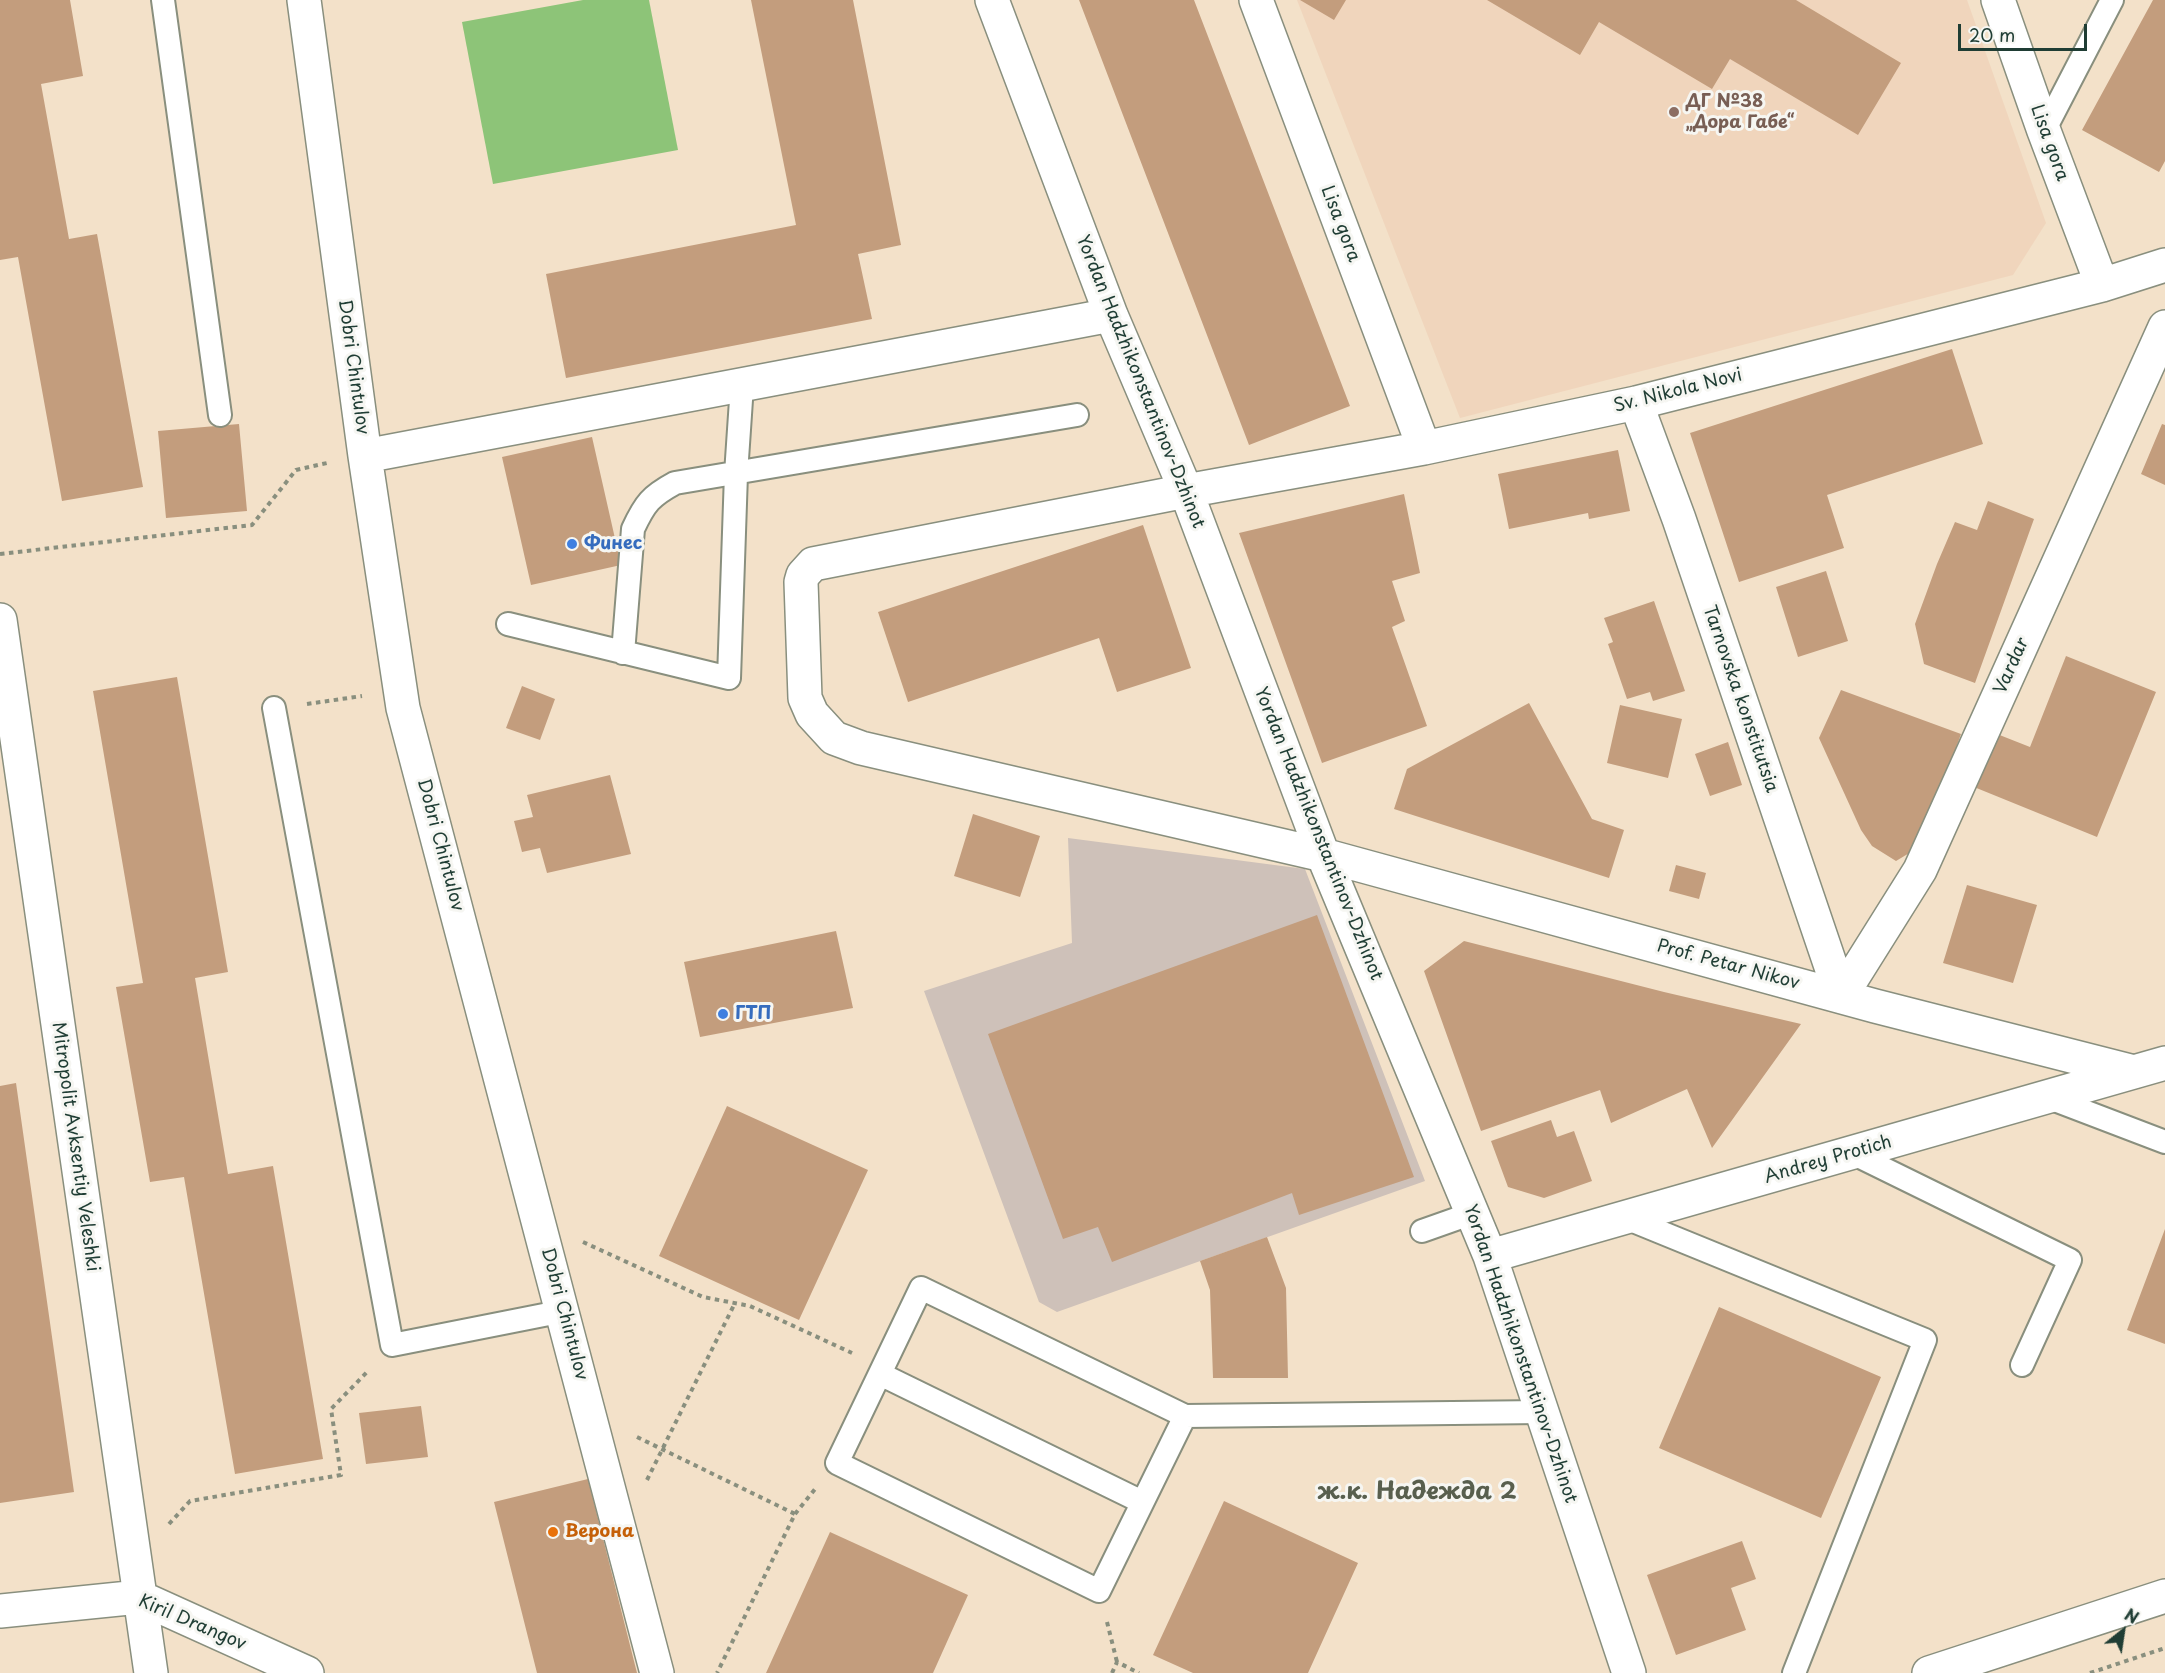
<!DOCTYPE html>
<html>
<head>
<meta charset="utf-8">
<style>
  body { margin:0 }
  #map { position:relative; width:2165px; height:1673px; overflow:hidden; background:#f3e1c9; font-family:"Playpen Sans",sans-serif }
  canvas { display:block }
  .north { position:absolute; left:2093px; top:1601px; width:60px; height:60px; -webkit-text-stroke:4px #f6f6f2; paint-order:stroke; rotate:30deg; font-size:16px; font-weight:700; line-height:24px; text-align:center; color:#1f3d34 }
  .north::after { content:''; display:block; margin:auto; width:21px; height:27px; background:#1f3d34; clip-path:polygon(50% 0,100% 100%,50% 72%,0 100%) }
  .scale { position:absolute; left:1958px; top:24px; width:129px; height:27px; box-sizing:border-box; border:3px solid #1f3d34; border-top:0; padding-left:8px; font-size:18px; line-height:21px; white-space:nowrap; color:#1f3d34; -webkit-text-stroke:4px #f6f6f2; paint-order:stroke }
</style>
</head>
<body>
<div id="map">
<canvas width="2165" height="1673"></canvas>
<div class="north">N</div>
<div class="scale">20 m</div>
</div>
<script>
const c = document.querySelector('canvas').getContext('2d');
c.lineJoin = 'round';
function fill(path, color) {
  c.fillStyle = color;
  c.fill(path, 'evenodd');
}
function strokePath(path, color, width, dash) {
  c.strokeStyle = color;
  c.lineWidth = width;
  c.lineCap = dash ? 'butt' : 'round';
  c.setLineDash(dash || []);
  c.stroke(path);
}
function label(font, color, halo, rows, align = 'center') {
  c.font = font + ' "Playpen Sans",sans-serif';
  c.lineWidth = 6;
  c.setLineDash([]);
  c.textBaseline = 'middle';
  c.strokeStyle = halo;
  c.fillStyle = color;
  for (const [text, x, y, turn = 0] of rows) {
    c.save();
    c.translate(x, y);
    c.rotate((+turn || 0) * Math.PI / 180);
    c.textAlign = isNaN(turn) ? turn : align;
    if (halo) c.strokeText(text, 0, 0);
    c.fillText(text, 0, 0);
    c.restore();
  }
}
const built = new Path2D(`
  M1297 0H1967L2046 223 2013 275 1460 418Z`);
const industrial = new Path2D(`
  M1068 838 1305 869 1425 1181 1057 1312 1039 1302 924 991 1072 943Z`);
const green = new Path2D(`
  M583 0H649L678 150 493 184 462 22Z`);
const building = new Path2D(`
  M0 0H70L83 76 41 84 69 239 97 234 143 487 62 501 18 257 0 260Z
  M751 0H853L901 245 858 254 872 319 566 378 546 274 796 225Z
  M1079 0H1194L1350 406 1249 445Z
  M1300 0H1346L1334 20Z
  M1487 0H1796L1901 63 1858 135 1730 59 1712 89 1599 22 1580 55Z
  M2153 0H2165V161L2159 172 2082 130Z
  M1952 349 1983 444 1827 495 1844 548 1739 582 1690 433Z
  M239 424 247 511 166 518 158 431Z
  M2162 424 2165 425V485L2141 474Z
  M592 437 621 565 531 585 502 457Z
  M1618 450 1630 511 1589 519 1588 513 1509 529 1498 474Z
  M1404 494 1420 573 1392 581 1405 621 1392 627 1427 726 1322 763 1239 533Z
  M1988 501 2034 519 1975 683 1924 664 1915 624 1937 564 1955 522 1977 530Z
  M1143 525 1191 668 1117 692 1099 638 908 702 878 612Z
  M1826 571 1848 641 1798 657 1776 587Z
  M1654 601 1685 691 1653 701 1650 692 1627 699 1608 644 1613 642 1604 618Z
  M2066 656 2156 692 2097 837 1974 787 1997 734 2030 747Z
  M177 677 228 972 195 978 228 1174 273 1166 323 1459 235 1474 184 1177 150 1182 116 987 143 983 93 691Z
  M522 686 555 699 540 740 506 728Z
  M1841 690 1961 734 1922 842 1911 852 1896 861 1872 846 1861 830 1819 738Z
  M1529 703 1592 819 1624 830 1609 878 1394 809 1407 769Z
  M1620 705 1682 719 1668 778 1607 763Z
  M1728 742 1742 785 1710 796 1695 754Z
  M610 775 631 854 547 873 540 848 522 852 514 821 533 817 527 795Z
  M973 814 1040 836 1020 897 954 876Z
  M1676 865 1706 873 1699 899 1669 891Z
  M1967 885 2037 905 2013 983 1943 963Z
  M1317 915 1414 1177 1299 1215 1292 1193 1112 1262 1098 1227 1063 1239 988 1034Z
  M836 931 853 1008 700 1037 684 962Z
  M1464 941 1664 992 1801 1024 1712 1148 1687 1089 1611 1123 1600 1090 1481 1131 1424 971Z
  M16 1083 74 1492 0 1503V1086Z
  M727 1106 868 1170 799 1320 659 1256Z
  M1551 1120 1557 1137 1574 1131 1592 1181 1544 1198 1508 1187 1491 1141Z
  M2165 1229V1344L2127 1330Z
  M1267 1237 1286 1288 1288 1378H1213L1210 1290 1200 1261Z
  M1719 1307 1881 1377 1821 1518 1659 1448Z
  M421 1406 428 1457 366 1464 359 1413Z
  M588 1479 637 1673H537L494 1502Z
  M1224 1501 1358 1563 1308 1673H1193L1153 1655Z
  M830 1532 968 1595 933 1673H766Z
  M1742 1541 1756 1579 1731 1588 1746 1630 1676 1655 1647 1575Z`);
const path = new Path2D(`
  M0 554 252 525 296 470 327 463
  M307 704 362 696
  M583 1242 703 1297 750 1306 852 1353
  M637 1437 795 1514 717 1673
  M647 1480 735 1303
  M795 1514 815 1489
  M169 1524 190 1501 341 1475 331 1409 369 1370
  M1107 1622 1117 1662
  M1112 1673 1117 1662 1139 1673
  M2090 1673 2165 1648`);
const lane = new Path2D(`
  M163 0 220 415
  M2044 131 2112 0
  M508 624 729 678 736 474 742 385
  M623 653 633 529C645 503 651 496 675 483L1077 415
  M274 708 392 1345 564 1311
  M2047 1097 2165 1142
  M1852 1153 2070 1260 2022 1365
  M1626 1218 1925 1340 1794 1673
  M1422 1231 1473 1213
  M921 1288 1185 1416 1099 1591 837 1463Z
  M880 1374 1142 1502
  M1185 1416 1542 1412`);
const street = new Path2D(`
  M304 0 365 456 403 708 657 1673
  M992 0 1111 315 1186 491 1323 855 1490 1256 1629 1673
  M1256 0 1424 448
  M1998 0 2044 131 2102 285
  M1636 403 1679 519 1841 996
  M365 456 1111 315
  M0 620 151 1673
  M1841 996 1920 870 2165 327
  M2134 1072 1875 1006 1323 855 861 748 834 738 812 714 805 698 801 582 803 575 813 564 1186 491 1424 448 1636 403 2102 285 2165 265
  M1490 1256 2165 1063
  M0 1611 139 1597 307 1673
  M1929 1673 2165 1596`);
const markers = [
  [1674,112,6,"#8d6e63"],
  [572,544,6,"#3f7fe0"],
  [723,1014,6,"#3f7fe0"],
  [553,1532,6,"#e8710a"]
];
const educationNames = [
  ["ДГ №38",1686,102],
  ["„Дора Габе“",1686,123]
];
const streetNames = [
  ["Lisa gora",2049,143,70],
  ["Lisa gora",1340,224,69],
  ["Dobri Chintulov",353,367,82],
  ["Yordan Hadzhikonstantinov-Dzhinot",1140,382,68],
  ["Sv. Nikola Novi",1678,391,-14],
  ["Vardar",2012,666,-66],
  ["Tarnovska konstitutsia",1740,699,71],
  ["Yordan Hadzhikonstantinov-Dzhinot",1318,834,68],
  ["Dobri Chintulov",440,845,75],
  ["Prof. Petar Nikov",1728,965,15],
  ["Mitropolit Avksentiy Veleshki",75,1147,82],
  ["Andrey Protich",1828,1160,-16],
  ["Dobri Chintulov",564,1314,75],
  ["Yordan Hadzhikonstantinov-Dzhinot",1520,1354,71],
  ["Kiril Drangov",192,1623,23]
];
const shopNames = [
  ["Финес",584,544],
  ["ГТП",735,1014]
];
const foodNames = [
  ["Верона",565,1532]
];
const districtNames = [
  ["ж.к. Надежда 2",1417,1492]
];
fill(built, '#f0d5bc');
fill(industrial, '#cec1b9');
fill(green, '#8dc478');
fill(building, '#c39d7d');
strokePath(lane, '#898f7e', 26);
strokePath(street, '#898f7e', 36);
strokePath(path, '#898f7e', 4, [4.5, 4.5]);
strokePath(lane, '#fff', 22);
strokePath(street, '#fff', 33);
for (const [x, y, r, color] of markers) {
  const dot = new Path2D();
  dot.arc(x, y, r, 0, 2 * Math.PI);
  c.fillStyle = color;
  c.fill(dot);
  strokePath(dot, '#f6f6f2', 2);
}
label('bold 18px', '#785e54', '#f6f6f2', educationNames, 'left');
label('18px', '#1f3d34', '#f6f6f2', streetNames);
label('bold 18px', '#366cbe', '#f6f6f2', shopNames, 'left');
label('bold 18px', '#c56008', '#f6f6f2', foodNames, 'left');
label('bold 24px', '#585f4e', '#f6f6f2', districtNames);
</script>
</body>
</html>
